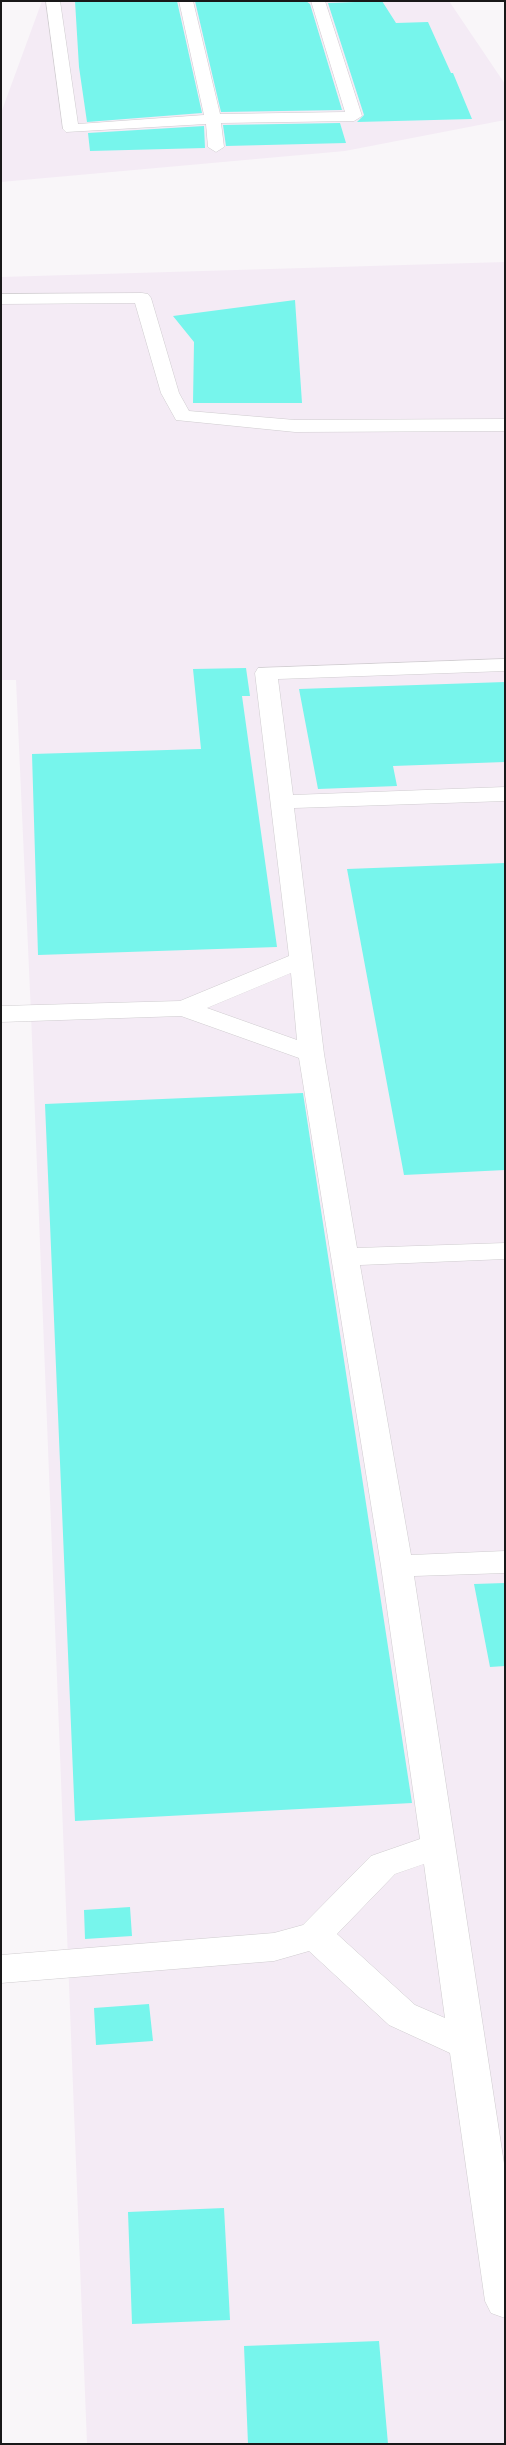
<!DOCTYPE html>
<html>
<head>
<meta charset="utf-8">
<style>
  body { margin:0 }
  #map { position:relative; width:506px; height:2445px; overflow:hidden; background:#f9f6f9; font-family:Figtree,sans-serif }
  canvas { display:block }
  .frame { position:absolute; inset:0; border:2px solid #191819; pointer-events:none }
</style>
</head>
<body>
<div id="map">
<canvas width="506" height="2445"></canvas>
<div class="frame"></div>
</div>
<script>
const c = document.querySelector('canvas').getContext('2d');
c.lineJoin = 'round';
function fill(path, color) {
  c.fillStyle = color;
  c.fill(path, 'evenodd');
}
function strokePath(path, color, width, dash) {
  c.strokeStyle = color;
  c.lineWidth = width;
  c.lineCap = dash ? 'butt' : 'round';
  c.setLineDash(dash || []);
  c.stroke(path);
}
const built = new Path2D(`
  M42 1H449L505 84V120L345 151 1 182V113Z
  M505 262V2444H87L31 1014 16 680H1V277Z`);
const building = new Path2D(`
  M75 1H177L202 113 87 122 79 67Z
  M195 1H306L310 4 342 110 221 112Z
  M382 1 396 23 428 22 451 73H453L472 119 357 122 364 115 328 3Z
  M340 123 346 143 226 146 223 125Z
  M204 126 205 148 90 151 88 133Z
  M295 300 302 403H193L194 342 173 316Z
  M246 668 250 696H242L277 947 38 955 32 754 201 749 193 669Z
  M505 682V762L393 766 397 786 318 789 299 689Z
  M505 863V1170L404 1175 347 869Z
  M303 1093 412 1803 75 1821 45 1104Z
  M505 1583V1666L490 1667 474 1584Z
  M130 1907 132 1936 85 1939 84 1910Z
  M149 2004 153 2041 96 2045 94 2008Z
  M224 2208 230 2320 132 2324 128 2212Z
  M379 2341 388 2444H248L244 2346Z`);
const street = new Path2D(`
  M46 1H60L78 124 204 115 179 1H193L220 114 345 112 311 1H325L362 116 354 121 221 123 224 147 216 152 208 147 206 124 66 132 63 129Z
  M142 293 148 294 151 298 179 393 189 411 295 420 505 419V431L295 432 176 420 161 393 135 303 1 304V294Z
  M505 659V671L278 679 293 795 505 787V801L294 808 324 1054 357 1248 505 1243V1259L360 1265 411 1555 505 1551V1573L414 1576 505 2170V2318L491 2313 485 2301 450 2053 389 2025 309 1951 274 1961 1 1983V1955L274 1933 303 1925 371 1856 420 1839 381 1566 299 1058 181 1016 1 1022V1006L180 1001 289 956 255 673 258 668ZM291 973 297 1040 207 1008ZM424 1864 445 2018 415 2005 337 1934 395 1874Z`);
fill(built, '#f4ebf5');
fill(building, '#77f5ec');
strokePath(street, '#d0cdd0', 1);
fill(street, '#fff');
</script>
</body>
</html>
